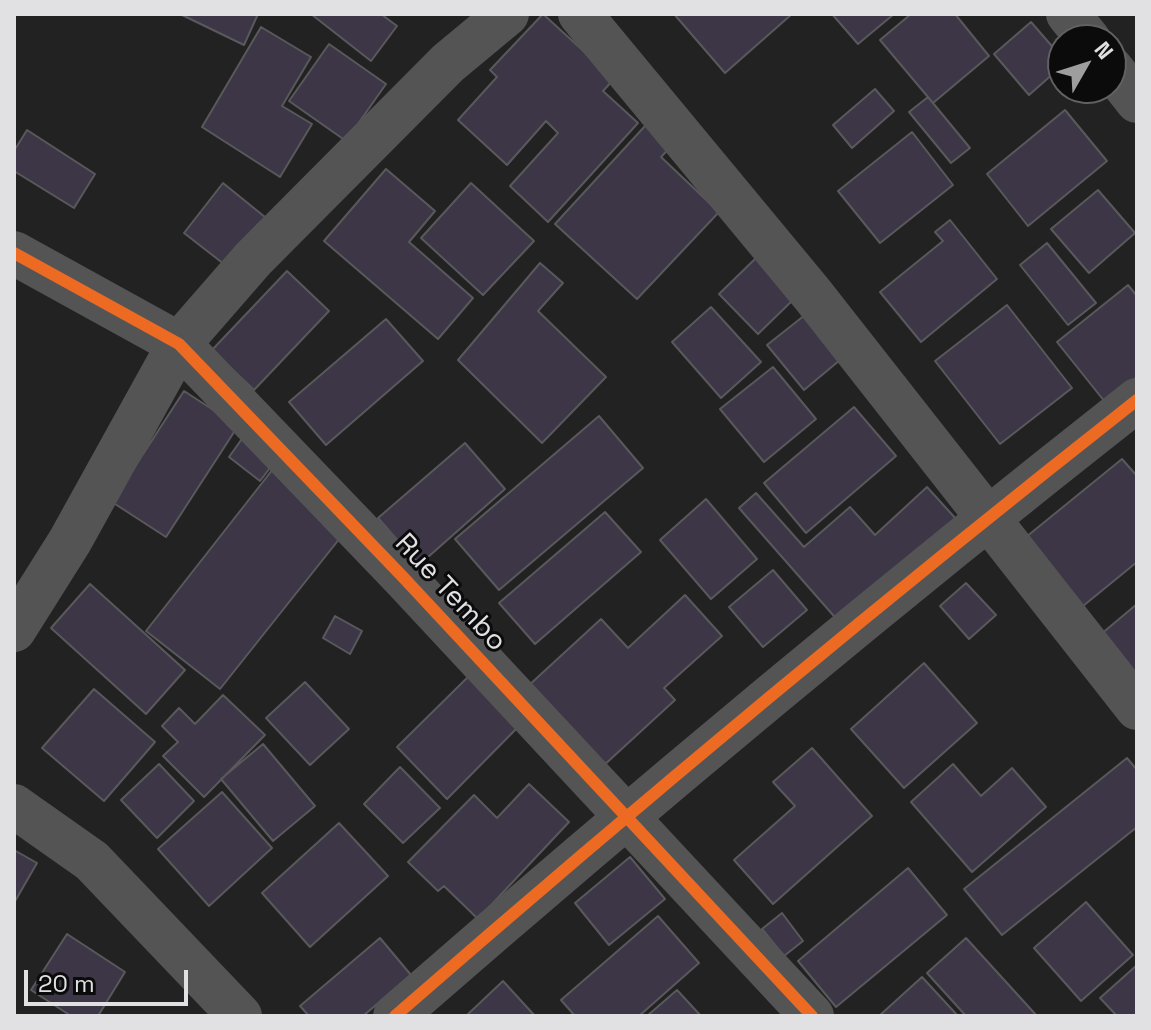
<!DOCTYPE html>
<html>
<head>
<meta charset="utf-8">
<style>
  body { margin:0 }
  #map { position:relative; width:1151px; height:1030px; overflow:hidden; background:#232223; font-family:"Space Grotesk",sans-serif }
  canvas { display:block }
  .frame { position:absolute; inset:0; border:16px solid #e1e0e2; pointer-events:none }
  .north { position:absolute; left:1047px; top:24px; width:80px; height:80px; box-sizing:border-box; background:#0c0b0c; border:2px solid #616062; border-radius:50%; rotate:51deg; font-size:22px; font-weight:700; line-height:32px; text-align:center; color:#e1e0e2 }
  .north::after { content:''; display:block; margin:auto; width:28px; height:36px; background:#9e9e9f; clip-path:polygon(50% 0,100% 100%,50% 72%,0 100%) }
  .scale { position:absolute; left:24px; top:970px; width:164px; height:36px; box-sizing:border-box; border:4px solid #e1e0e2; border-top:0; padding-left:10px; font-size:24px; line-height:28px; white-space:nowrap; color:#e1e0e2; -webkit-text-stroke:6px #0c0b0c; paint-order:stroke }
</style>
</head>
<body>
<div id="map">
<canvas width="1151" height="1030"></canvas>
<div class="frame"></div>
<div class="north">N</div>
<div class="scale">20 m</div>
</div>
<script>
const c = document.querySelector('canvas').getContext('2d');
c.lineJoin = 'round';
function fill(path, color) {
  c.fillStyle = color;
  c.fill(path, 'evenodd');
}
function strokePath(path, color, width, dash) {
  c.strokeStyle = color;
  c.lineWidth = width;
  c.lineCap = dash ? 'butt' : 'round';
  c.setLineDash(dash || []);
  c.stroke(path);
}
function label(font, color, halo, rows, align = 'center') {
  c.font = font + ' "Space Grotesk",sans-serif';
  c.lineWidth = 6;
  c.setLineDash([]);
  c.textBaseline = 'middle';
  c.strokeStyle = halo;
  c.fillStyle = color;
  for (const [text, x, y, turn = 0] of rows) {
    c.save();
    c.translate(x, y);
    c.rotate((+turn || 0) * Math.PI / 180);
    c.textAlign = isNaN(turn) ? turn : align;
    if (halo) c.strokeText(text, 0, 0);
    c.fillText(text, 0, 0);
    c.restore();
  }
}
const building = new Path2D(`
  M180 14H258L244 45Z
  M311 14H381L397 26 371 61Z
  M543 14 614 79 603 91 638 123 548 222 510 186 558 133 546 121 507 165 458 120 497 77 490 70Z
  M674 14H792L725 73Z
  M832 14H894L858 44Z
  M911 14H955L989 56 933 103 880 40Z
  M1031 22 1063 59V65L1029 95 994 54Z
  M261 27 311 57 282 106 312 124 280 177 202 127Z
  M329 44 386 84 346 141 289 101Z
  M875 89 894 111 852 148 833 125Z
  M928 97 970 148 951 163 909 112Z
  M1065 110 1107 161 1028 226 987 174Z
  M656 114 680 137 661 157 719 212 637 299 555 224Z
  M27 130 95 174 74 208 14 171V151Z
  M912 132 953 185 880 243 838 191Z
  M386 169 435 211 409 242 473 298 438 339 324 241Z
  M223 183 276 226 238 275 184 233Z
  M471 183 534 241 483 295 421 238Z
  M1098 190 1135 233 1089 273 1051 229Z
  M950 220 997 279 921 342 880 292 943 241 935 232Z
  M1047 243 1096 303 1068 325 1020 265Z
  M758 256 797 296 758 334 719 294Z
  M540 263 563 283 538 311 606 377 542 443 458 360Z
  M287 271 329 311 254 390 212 350Z
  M1128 285 1137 296V377L1105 402 1057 342Z
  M1007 305 1072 388 1000 444 935 361Z
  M711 307 761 362 721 398 672 342Z
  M810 311 846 355 804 390 767 345Z
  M386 319 423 361 326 445 289 402Z
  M773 367 816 419 764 462 720 409Z
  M184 391 238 426 166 537 112 502Z
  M854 407 896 456 806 533 764 483Z
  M599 416 643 468 499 590 455 539Z
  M244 436 276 460 260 481 229 457Z
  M465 443 505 489 419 565 378 518Z
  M1122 459 1137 476V562L1072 615 1015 546Z
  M273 469 348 528 220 689 146 631Z
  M927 487 957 520 840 623 739 508 756 493 804 547 850 507 875 535Z
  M706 499 757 559 711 599 660 540Z
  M605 512 641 552 535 644 499 603Z
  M773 570 807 610 763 647 729 607Z
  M966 583 996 615 969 639 940 606Z
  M90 584 185 670 146 714 51 628Z
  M685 595 722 636 664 688 675 700 602 767 527 687 601 619 628 648Z
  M1137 604V677L1100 635Z
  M335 616 362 631 350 654 323 638Z
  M924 663 977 723 904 788 851 729Z
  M471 674 521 724 447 799 397 747Z
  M305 682 349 729 310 765 266 718Z
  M94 689 155 742 104 801 42 748Z
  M223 695 265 735 204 797 163 756 178 742 162 726 179 708 195 724Z
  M263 744 315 806 273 841 221 779Z
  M812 748 872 816 773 904 734 860 795 806 773 782Z
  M1127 758 1137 770V827L1002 935 964 889Z
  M159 764 194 801 157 838 121 800Z
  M953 764 981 796 1012 768 1046 807 972 872 911 802Z
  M400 767 440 808 403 843 364 804Z
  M529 784 569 822 478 919 444 886 438 891 408 862 474 795 497 818Z
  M222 792 272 848 209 906 158 849Z
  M339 823 388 876 310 947 262 893Z
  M14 850 37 863 14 903Z
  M630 857 665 899 609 945 575 903Z
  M908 868 947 915 836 1007 798 961Z
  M1086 902 1133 955 1081 1001 1034 948Z
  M782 913 803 941 784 956 762 929Z
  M658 916 699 963 639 1016H575L561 1000Z
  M67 934 125 972 98 1016H71L31 990Z
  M380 938 411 975 363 1016H309L300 1006Z
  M966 938 1037 1016H966L927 973Z
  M1137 965V1016H1117L1100 998Z
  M922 977 958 1016H879Z
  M503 981 535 1016H466Z
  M677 990 701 1016H647Z`);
const street = new Path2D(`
  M580 14 812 294 1137 708
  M1068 14 1089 40
  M1111 68 1137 101
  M14 253 179 344 402 576 812 1016
  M14 630 70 541 179 344 253 259 448 63 507 14
  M14 806 92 861 240 1016
  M395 1016C637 805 884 599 1137 400`);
const cycleway = new Path2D(`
  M14 253 179 344 402 576 812 1016
  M395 1016C637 805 884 599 1137 400`);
const streetNames = [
  ["Rue Tembo",450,593,47]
];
fill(building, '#3c3646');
strokePath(building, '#59595b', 2);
strokePath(street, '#555455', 44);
strokePath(cycleway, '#ed6a23', 12);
label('28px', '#e1e0e2', '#0c0b0c', streetNames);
</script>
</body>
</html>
